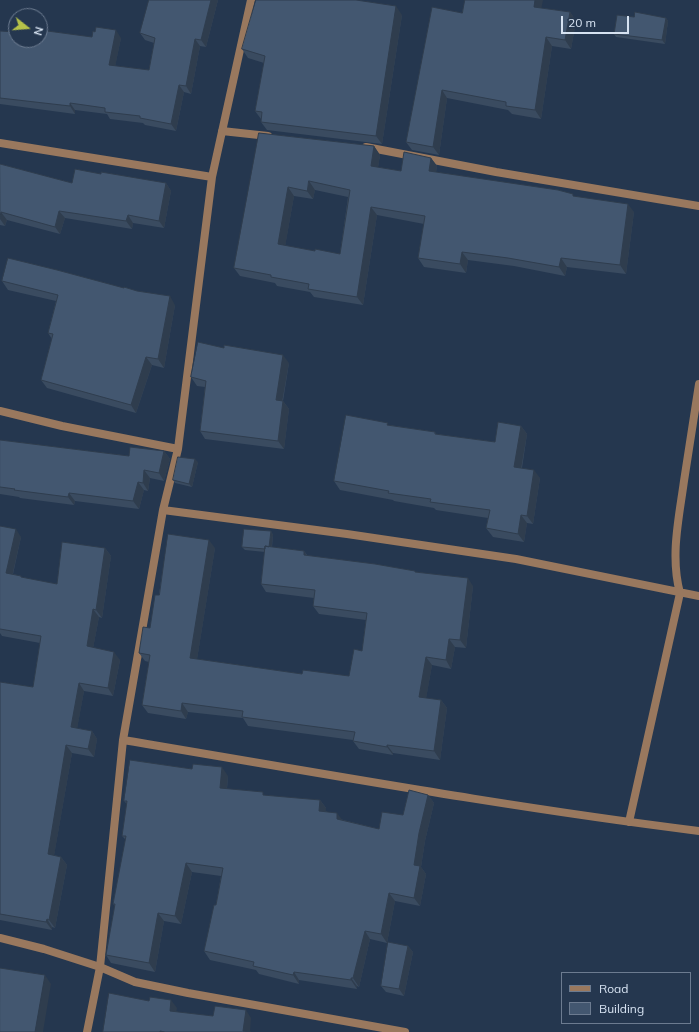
<!DOCTYPE html>
<html>
<head>
<meta charset="utf-8">
<style>
  body { margin:0 }
  #map { position:relative; width:699px; height:1032px; overflow:hidden; background:#25374f; font-family:Mulish,sans-serif }
  canvas { display:block }
  .legend { position:absolute; left:561px; top:972px; width:130px; height:52px; box-sizing:border-box; background:#25374f; border:1px solid #6c7b90; margin:0; padding:5px 7px; list-style:none; font-size:12px; color:#d6e2f1 }
  .legend li { display:flex; align-items:center; gap:8px; height:20px }
  .legend b { width:20px; border:1px solid #6c7b90 }
  .north { position:absolute; left:8px; top:8px; width:40px; height:40px; box-sizing:border-box; background:#25374f; border:1px solid #6c7b90; border-radius:50%; rotate:107deg; font-size:11px; font-weight:700; line-height:16px; text-align:center; color:#d6e2f1 }
  .north::after { content:''; display:block; margin:auto; width:14px; height:18px; background:#b5c249; clip-path:polygon(50% 0,100% 100%,50% 72%,0 100%) }
  .scale { position:absolute; left:561px; top:16px; width:68px; height:18px; box-sizing:border-box; border:2px solid #d6e2f1; border-top:0; padding-left:5px; font-size:12px; line-height:14px; white-space:nowrap; color:#d6e2f1; -webkit-text-stroke:3px #25374f; paint-order:stroke }
</style>
</head>
<body>
<div id="map">
<canvas width="699" height="1032"></canvas>
<ul class="legend">
<li><b style="height:5px;background:#99785e"></b>Road</li>
<li><b style="height:11px;background:#435770"></b>Building</li>
</ul>
<div class="north">N</div>
<div class="scale">20 m</div>
</div>
<script>
const c = document.querySelector('canvas').getContext('2d');
c.lineJoin = 'round';
function strokePath(path, color, width, dash) {
  c.strokeStyle = color;
  c.lineWidth = width;
  c.lineCap = dash ? 'butt' : 'round';
  c.setLineDash(dash || []);
  c.stroke(path);
}
function fill(path, color) {
  c.fillStyle = color;
  c.fill(path, 'evenodd');
}
const street = new Path2D(`
  M222 131 268 136
  M0 143 212 177
  M366 147 496 172 699 206
  M0 411 62 426 178 449
  M163 510 347 534 516 559 699 596
  M123 740C315 772 506 807 699 831
  M629 822 680 593C670 556 679 518 684 481 689 449 694 417 699 384
  M0 938 44 949 100 967 135 982 188 993 405 1032
  M87 1032 100 967 123 740 163 510 178 449 212 177 251 0`);
const wall = new Path2D(`
  M149 0H218L206 47 200 46 191 94 184 92 176 131 145 125 143 123 110 119 107 114 75 110V114L0 104V31L16 40 92 37 121 38 115 66 149 70 154 43 145 40 140 33Z
  M541 8 570 12 576 21 571 49 552 46 541 119 512 114 508 110 447 98 439 155 412 150 406 142 462 13Z
  M402 15 382 144 267 130 261 122V119L255 111 264 63 248 58 242 49Z
  M634 17 666 18 668 21 665 44 616 37 614 34Z
  M259 133 374 146 380 155 378 167 401 171 431 158 437 166 436 172 576 197 634 212 626 274 567 267 565 276 514 266 468 260 466 273 424 267 418 258 424 224 377 215 363 305 314 297 310 292 277 286 275 283 240 276 234 268ZM315 190 348 197 340 254 315 251 285 246 294 196 313 199Z
  M0 164 72 183 101 174 166 183 171 191 164 228 133 223 132 229 65 218 60 234 7 220 5 226 0 225Z
  M2 281 175 305 164 368 152 365 136 413 47 388 41 380 52 339 48 333 56 301 8 290Z
  M289 363 283 401 289 409 284 449 205 439 200 431 205 387 197 386 191 377Z
  M389 425 435 432 436 434 495 442 521 426 527 434 522 468 540 478 533 524 527 523 524 542 493 537 486 528 488 518 436 510 434 508 394 501 393 500 340 490 334 481Z
  M0 440 129 456 164 451 170 459 164 481 150 478 148 491 144 490 139 509 75 501 74 505 20 498 19 497 0 494Z
  M198 462 192 487 175 483 173 480Z
  M0 526 21 537 13 574 21 576 22 578 57 584 105 548 111 556 102 618 99 617 93 648 120 660 113 696 84 691 77 728 92 731 97 739 94 757 72 753 54 855 61 857 67 865 55 928 52 927V930L0 920V682L33 687 40 643 2 636 0 633Z
  M271 531 273 535 272 547 304 551 308 556 416 572 473 586 466 648 455 647 451 669 432 665 426 698 441 700 447 708 440 760 393 753V755L359 749 353 741V740L248 726 243 718 188 712 186 719 148 713 142 705 149 662 145 661 139 653 150 628 159 595 215 548 197 659 302 674 349 676 362 651 366 620 319 614 313 606 314 598 266 592 261 584 265 552 245 550 242 547Z
  M228 776 227 789 266 796 320 800 326 808 325 811 343 820 379 829 403 815 428 795 434 803 425 841 421 867 426 874 420 906 395 901 387 943 370 939 359 987 357 986V989L299 980V984L259 974 256 970 210 960 204 951 216 905 221 876 192 872 181 924 164 921 155 972 111 963 106 955 115 906 113 904 126 840 122 836 127 804 124 801Z
  M408 946 413 952 404 996 386 992 381 986Z`);
const shadedWall = new Path2D(`
  M211 0H218L206 47 201 40Z
  M535 0H543L540 15 534 7Z
  M396 6 402 15 382 144 376 136Z
  M570 12 576 21 571 49 565 40Z
  M666 18 668 21 665 44 662 40Z
  M116 30 121 38 114 72 109 65Z
  M546 37 552 46 541 119 535 110Z
  M195 39 200 46 191 94 186 86Z
  M179 85 184 92 176 131 171 124Z
  M442 90 447 98 439 155 433 147Z
  M70 103 75 110V114L70 106Z
  M374 146 380 155 377 174 371 166Z
  M431 158 437 166 435 179 429 171Z
  M309 181 315 190 313 199 307 191Z
  M166 183 171 191 164 228 159 221Z
  M288 187 294 196 284 253 278 244Z
  M628 204 634 212 626 274 620 265Z
  M371 207 377 215 363 305 357 297Z
  M59 211 65 218 60 234 55 227Z
  M1 212 7 220 5 226 0 219Z
  M128 215 133 223 132 229 126 221Z
  M462 252 468 260 466 273 460 264Z
  M561 258 567 267 565 276 559 267Z
  M170 296 175 305 164 368 158 359Z
  M283 355 289 363 281 408 276 400Z
  M146 357 152 365 136 413 131 405Z
  M283 401 289 409 284 449 278 441Z
  M521 426 527 434 520 475 514 467Z
  M164 451 170 459 164 481 159 473Z
  M195 459 198 462 192 487 189 484Z
  M144 470 150 478 148 491 143 483Z
  M534 470 540 478 533 524 527 516Z
  M138 482 144 490 139 509 133 501Z
  M69 493 75 501 74 505 68 497Z
  M521 515 527 523 524 542 518 534Z
  M16 529 21 537 11 581 6 573Z
  M271 531 273 535 271 552 269 549Z
  M209 540 215 548 196 666 190 658Z
  M105 548 111 556 102 618 96 610Z
  M304 551 310 560 304 555Z
  M468 578 473 586 466 648 460 640Z
  M93 609 99 617 92 654 87 646Z
  M449 639 455 647 451 669 446 660Z
  M114 652 120 660 113 696 108 688Z
  M426 657 432 665 425 705 419 697Z
  M79 683 84 691 76 735 71 727Z
  M441 700 447 708 440 760 434 751Z
  M182 703 188 712 186 719 181 711Z
  M92 731 97 739 94 757 88 749Z
  M66 745 72 753 53 862 48 854Z
  M387 745 393 753V755L387 747Z
  M222 767 228 776 226 796 220 788Z
  M428 795 434 803 425 841 421 867 426 874 420 906 414 898V865L419 833Z
  M320 800 326 808 325 819 319 811Z
  M337 813 343 821 337 819Z
  M61 857 67 865 55 928 49 920Z
  M186 863 192 872 181 924 175 916Z
  M389 893 395 901 387 943 381 934Z
  M158 913 164 921 155 972 149 963Z
  M47 919 52 927V930L46 922Z
  M365 931 370 939 359 987 353 978Z
  M408 946 413 952 404 996 399 989Z
  M294 972 299 980V984L293 975Z
  M45 975 51 984 43 1032H35Z
  M351 978 357 986V989L351 980Z
  M171 1000 177 1008 175 1019 170 1011Z
  M246 1010 251 1018 250 1032 243 1031Z`);
const building = new Path2D(`
  M149 0H211L201 40 195 39 186 86 179 85 171 124 140 118V116L105 112V108L70 103V106L0 98V31L16 32V40H40V30L92 37 93 31 95 32 96 27 116 30 109 65 149 70 155 38 140 33Z
  M256 0H356L396 6 376 136 261 122 262 112 255 111 265 56 242 49Z
  M465 0H535L534 7 570 12 565 40 546 37 535 110 506 106V102L442 90 433 147 406 142 432 7 462 13Z
  M635 12 666 18 662 40 614 34 617 15 634 17Z
  M259 133 374 146 371 166 401 171 404 152 431 158 429 171 558 190 573 194V196L628 204 620 265 561 258 559 267 508 258 462 252 460 264 418 258 425 216 371 207 357 297 308 289 309 284 271 277V275L234 268ZM309 181 350 190 340 254 315 249V251L278 244 288 187 307 191Z
  M0 164 72 183 75 169 101 174V172L166 183 159 221 128 215 126 221 59 211 55 227 1 212 0 217Z
  M8 258 57 270 124 288V287L137 291 170 296 158 359 146 357 131 405 41 380 53 334 48 333 58 295 2 281Z
  M198 342 224 348V345L283 355 276 400 283 401 278 441 200 431 206 381 191 377Z
  M346 415 388 423 387 425 435 432V434L495 442 498 422 521 426 514 467 534 470 527 516 521 515 518 534 486 528 490 510 430 502 431 499 388 493 389 491 334 481Z
  M0 440 129 456 130 447 164 451 159 473 144 470 143 483 138 482 133 501 69 493 68 497 14 490 15 489 0 487Z
  M178 457 195 459 189 484 173 480Z
  M0 526 16 529 6 573 21 576V577L57 584 62 542 105 548 96 610 93 609 87 646 114 652 108 688 79 683 71 727 92 731 88 749 66 745 48 854 61 857 49 920 47 919 46 922 0 914V682L33 687 41 636 0 629Z
  M244 529 271 531 269 547 265 546V549L242 547Z
  M168 534 209 540 190 658 302 674 303 670 349 676 354 649 362 651 367 613 313 606 315 590 261 584 265 546 304 551V555L375 564 415 571V572L468 578 460 640 449 639 446 660 426 657 419 697 441 700 434 751 387 745V747L353 741 355 732 242 717 243 711 182 703 181 711 142 705 150 655 139 653 143 627 150 628 155 595H159Z
  M130 760 192 769 193 764 222 767 220 788 263 792V795L320 800 319 811 337 813V819L379 829 382 812 403 815 409 790 428 795 419 833 414 865 420 866 414 898 389 893 381 934 365 931 353 978H351V980L294 972 293 975 253 966 254 962 204 951 214 905H216L223 868 186 863 175 916 158 913 149 963 106 955 115 904H113L126 836H122L127 801H124Z
  M388 942 408 946 399 989 381 986Z
  M0 968 45 975 35 1032H0Z
  M109 993 149 1001 150 997 171 1000 170 1011 213 1016 215 1006 246 1010 243 1031 251 1032H165L160 1031V1032H103Z`);
strokePath(street, '#99785e', 8);
fill(wall, '#3a4b60');
fill(shadedWall, '#2f3d4e');
fill(building, '#435770');
strokePath(building, '#2f3d4e', 1);
</script>
</body>
</html>
